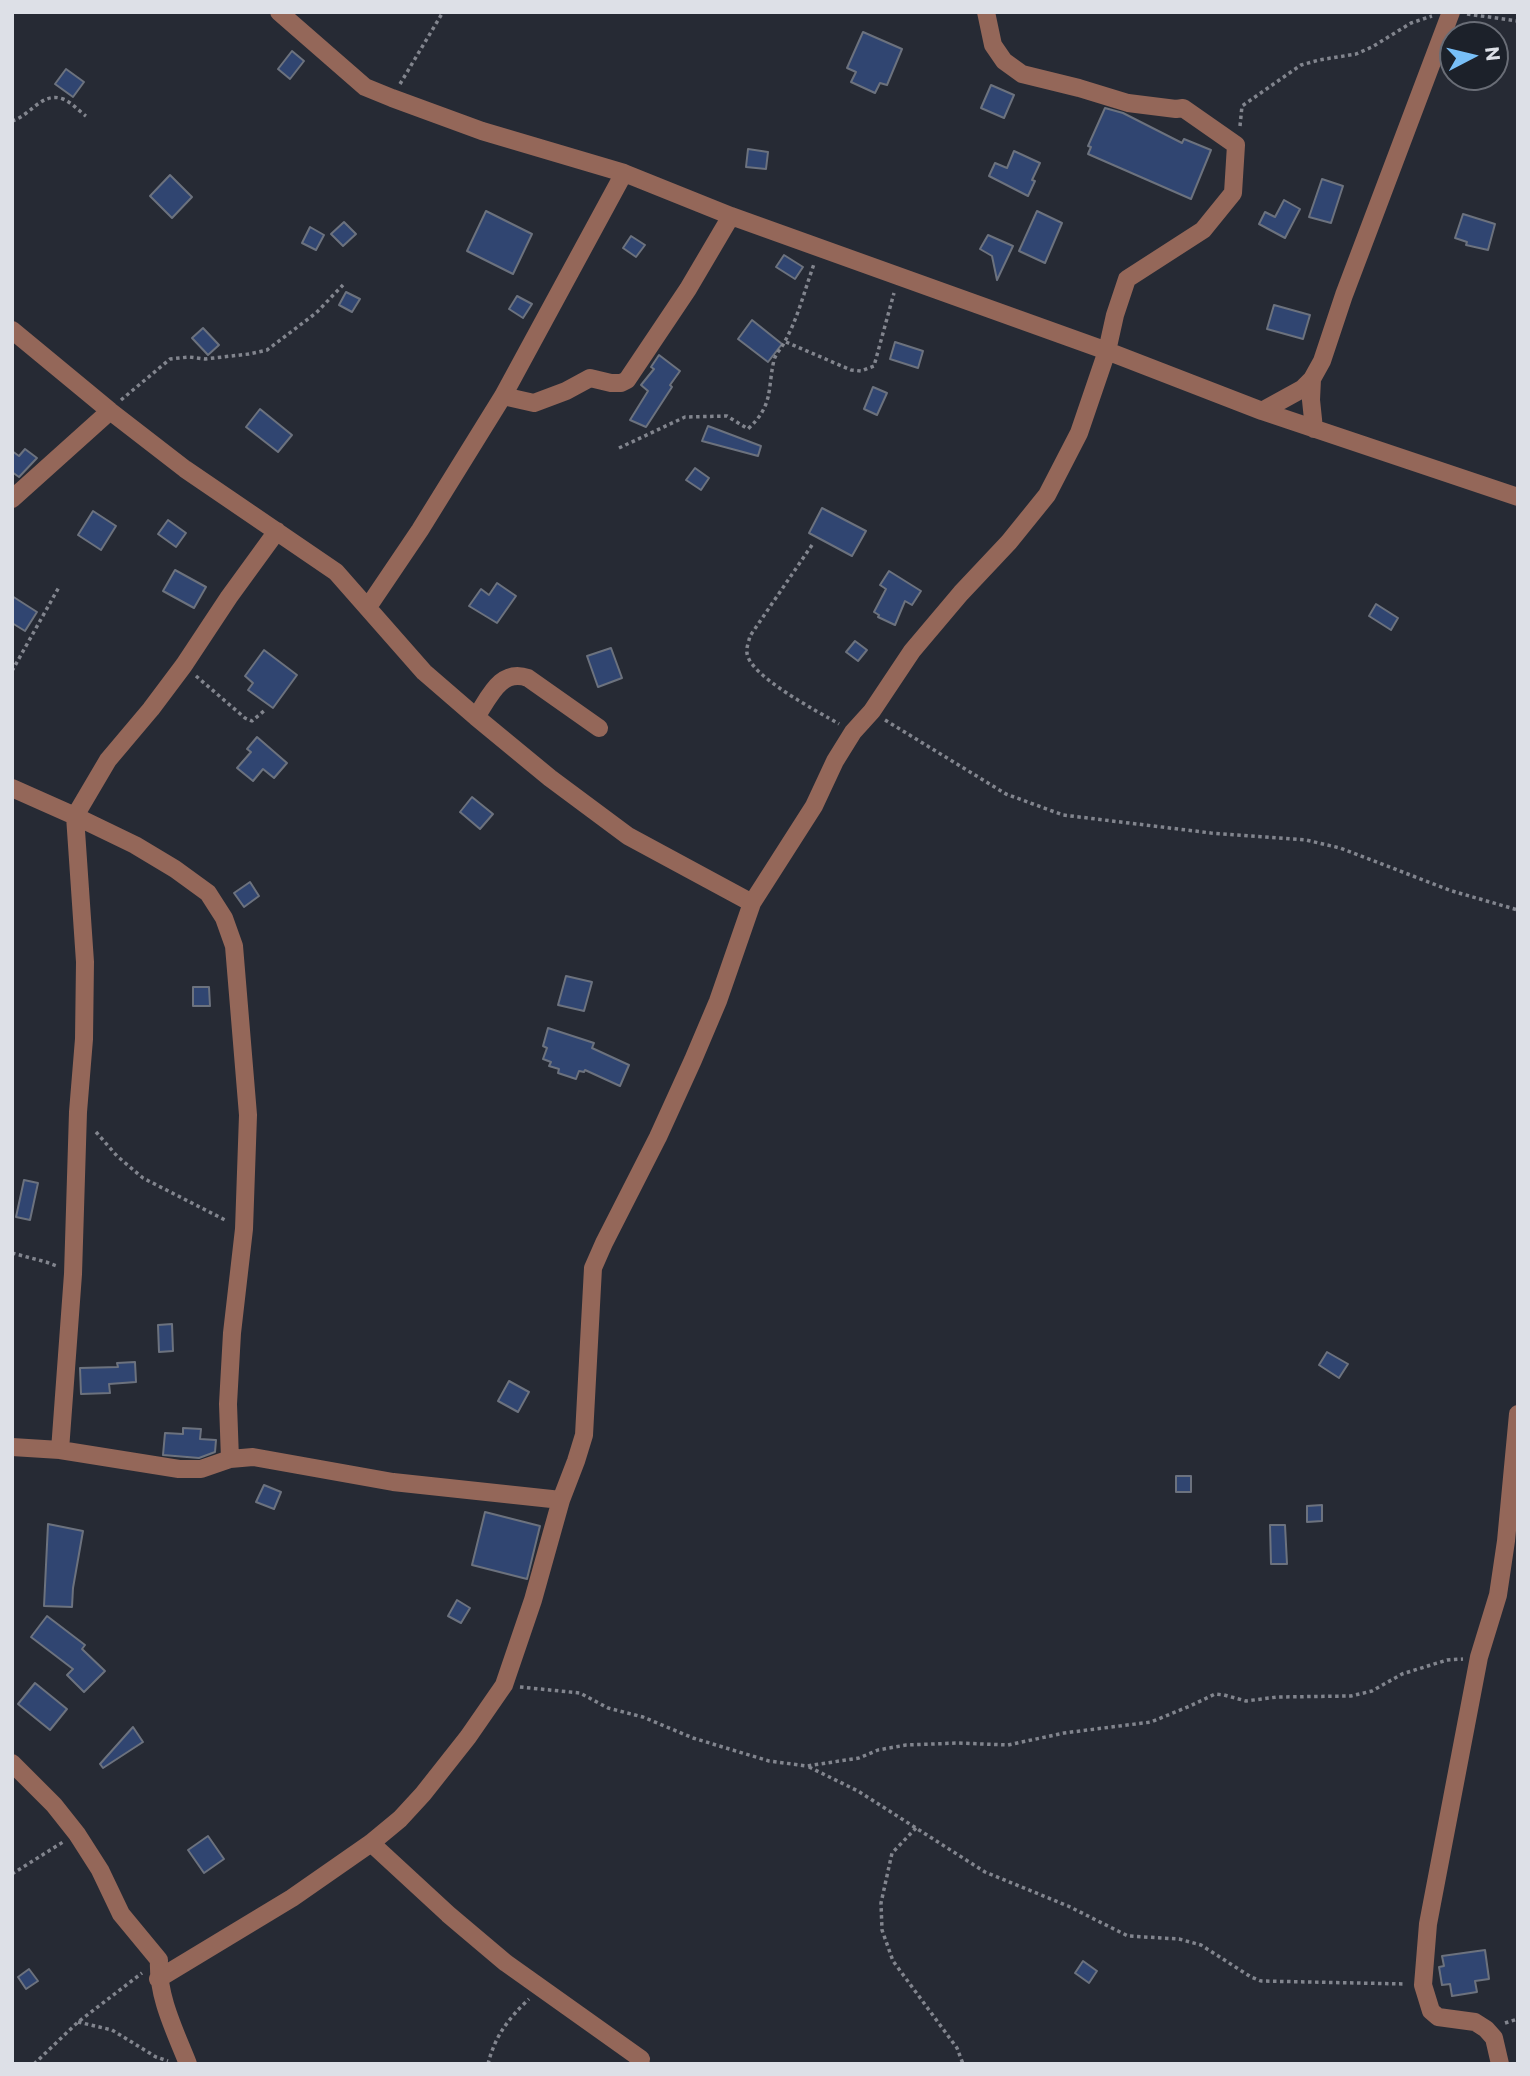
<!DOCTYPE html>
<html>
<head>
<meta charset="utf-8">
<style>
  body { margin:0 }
  #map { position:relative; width:1530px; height:2076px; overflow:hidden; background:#262a34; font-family:Commissioner,sans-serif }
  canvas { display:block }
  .frame { position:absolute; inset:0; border:14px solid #dde0e7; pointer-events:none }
  .north { position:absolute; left:1439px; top:21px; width:70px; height:70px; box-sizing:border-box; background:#1c212a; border:2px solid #696d76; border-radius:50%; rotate:83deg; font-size:19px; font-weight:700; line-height:28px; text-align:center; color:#dde0e7 }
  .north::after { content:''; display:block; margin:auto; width:24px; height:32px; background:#78bff7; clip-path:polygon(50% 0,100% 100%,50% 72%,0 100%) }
</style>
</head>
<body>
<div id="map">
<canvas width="1530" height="2076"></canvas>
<div class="frame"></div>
<div class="north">N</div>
</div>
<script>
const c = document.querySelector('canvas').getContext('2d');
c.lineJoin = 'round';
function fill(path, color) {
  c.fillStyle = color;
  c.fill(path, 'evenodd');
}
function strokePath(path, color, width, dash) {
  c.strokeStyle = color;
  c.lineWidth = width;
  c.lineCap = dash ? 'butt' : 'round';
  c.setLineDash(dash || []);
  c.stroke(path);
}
const building = new Path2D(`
  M863 32 902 49 887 85 880 83 875 93 851 82 856 72 847 68Z
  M292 51 304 61 290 79 278 69Z
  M66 69 84 82 73 97 55 84Z
  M991 85 1014 95 1004 118 981 108Z
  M1105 108 1123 113 1182 143 1184 139 1211 150 1191 199 1088 154 1091 147 1088 146Z
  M748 149 768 152 766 169 746 167Z
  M1014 151 1040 163 1032 180 1035 181 1028 196 989 176 995 163 1007 168Z
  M170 175 192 197 172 218 150 196Z
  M1322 179 1343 186 1331 223 1309 217Z
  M1284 200 1300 209 1285 238 1259 224 1265 212 1275 217Z
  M486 211 532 234 513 274 467 251Z
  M1037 211 1062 223 1045 263 1019 251Z
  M1463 214 1495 224 1488 250 1466 245 1467 242 1455 238Z
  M344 222 356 234 343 246 331 234Z
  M310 227 324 235 316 250 302 243Z
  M988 235 1013 246 997 280 992 256 980 249Z
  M631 236 645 245 636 257 623 248Z
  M784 255 803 267 795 279 776 267Z
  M346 292 360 299 352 312 339 305Z
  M517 296 532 304 523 318 509 309Z
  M1274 305 1310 315 1303 339 1267 329Z
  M752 320 782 344 768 362 738 339Z
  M203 328 219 345 208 355 192 338Z
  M895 342 923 351 918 368 890 359Z
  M659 355 680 371 670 385 672 387 646 427 630 420 648 391 641 385 654 369 651 367Z
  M873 387 887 393 877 415 864 409Z
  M260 409 292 435 278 452 246 427Z
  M708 426 761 446 758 456 702 441Z
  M25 449 37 458 19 477 12 472V451L19 456Z
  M695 468 709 478 701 490 686 480Z
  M822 508 866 531 852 556 809 533Z
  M93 511 116 526 101 550 78 535Z
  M168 520 186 533 176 547 158 534Z
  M175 570 206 587 194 608 163 591Z
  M889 571 921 591 912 605 905 601 895 625 878 617 879 615 874 612 886 589 880 585Z
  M497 583 516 596 497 623 469 606 481 589 489 595Z
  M12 596 37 612 25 631 12 623Z
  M1376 604 1398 618 1391 630 1369 616Z
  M855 641 867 650 858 661 846 652Z
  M611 648 622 678 598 687 587 656Z
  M264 650 297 675 273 708 248 690 253 683 245 676Z
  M257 737 287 763 274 778 263 769 253 781 237 768 251 752 247 749Z
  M472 797 493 814 480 829 460 812Z
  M250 882 259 896 244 907 234 893Z
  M566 976 592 982 584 1011 558 1005Z
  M193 987H209L210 1006H193Z
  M548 1028 594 1043 592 1048 629 1065 620 1086 585 1070 584 1072 579 1071 576 1079 558 1073 559 1069 549 1066 551 1062 543 1059 547 1048 543 1046Z
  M24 1180 38 1183 30 1220 16 1217Z
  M172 1324 173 1351 159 1352 158 1325Z
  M1327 1352 1348 1364 1339 1378 1319 1365Z
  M135 1362 136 1382 109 1384 110 1393 81 1394 80 1368 118 1367 117 1363Z
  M509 1381 529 1392 518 1412 498 1401Z
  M183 1428 201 1429 200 1439 216 1440 215 1452 199 1458 163 1455 165 1433 183 1434Z
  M1176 1476H1191V1492H1176Z
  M264 1485 281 1492 274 1509 256 1502Z
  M1322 1505V1521L1307 1522V1506Z
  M485 1512 540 1526 527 1579 472 1565Z
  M48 1524 83 1531 73 1588 72 1607 44 1606Z
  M1270 1525H1285L1287 1564H1271Z
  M457 1600 470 1608 461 1623 448 1616Z
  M47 1616 85 1645 82 1649 105 1671 84 1692 67 1675 73 1669 31 1637Z
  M35 1683 67 1709 50 1730 18 1704Z
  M133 1727 143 1742 103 1768 100 1764Z
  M208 1836 224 1859 204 1873 188 1850Z
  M1485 1950 1489 1979 1475 1981 1477 1992 1452 1996 1450 1984 1442 1985 1439 1967 1444 1966 1442 1956Z
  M1083 1961 1097 1971 1089 1983 1075 1973Z
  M29 1969 38 1981 26 1989 18 1977Z`);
const path = new Path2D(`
  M1467 14 1518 21
  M400 84 443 12
  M12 121C30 116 42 91 63 99 71 102 79 111 86 116
  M1240 126 1242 106 1301 65 1319 60 1356 54 1372 47 1411 23 1432 16
  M786 342 851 370 861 371 874 366 894 293
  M121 400 170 359 189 357 205 359 249 354 267 350 316 313 343 285
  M619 448 685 417 727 416 748 429C774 404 767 391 774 360 776 353 782 348 785 341 798 318 805 289 814 264
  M812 545 750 636C749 641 746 648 747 653 749 676 819 712 839 724
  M12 671 59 587
  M196 676 245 718 252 721 265 710
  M885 720 1006 794 1063 815 1211 833 1306 840 1340 848 1452 891 1518 910
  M96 1132 117 1156 143 1178 227 1221
  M12 1253 46 1262 57 1266
  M520 1687 580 1693 608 1708 643 1717 693 1738 769 1761 807 1766 859 1758 878 1750 906 1745 958 1743 1008 1745 1064 1733 1151 1722 1190 1706 1215 1694 1224 1695 1246 1701 1277 1697 1351 1696 1372 1691 1402 1674 1447 1660 1463 1659
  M809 1767 858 1791 985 1872 1068 1906 1128 1936 1179 1939 1201 1945 1251 1977 1261 1981 1405 1984
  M916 1828 892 1853 881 1903 882 1930 893 1961 957 2048 963 2064
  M12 1874 63 1842
  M78 2022 112 2030 156 2057 168 2061
  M1505 2023 1518 2019
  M34 2064 78 2022 142 1973
  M488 2064C495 2036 508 2019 529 1999`);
const minor = new Path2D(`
  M279 12 365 87 392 98 482 131 624 173 731 216 1107 351 1262 411 1518 497
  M12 330 110 411 185 469 336 572 424 672 476 717 550 778 628 836 752 903
  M1312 379 1311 400 1314 429
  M503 396 534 403 566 391 590 378 611 383H621L627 380 688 289 731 216
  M1262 411 1302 389 1312 379 1322 361 1344 295 1451 12
  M12 499 110 411
  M368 607 420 530 503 396 624 173
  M476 717C489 698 500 668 528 678L599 728
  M12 788 75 816 135 845 175 869 208 893 224 918 234 946 248 1115 244 1229 232 1333 228 1404 230 1459
  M12 1447 60 1450 179 1469H201L230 1459 253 1457 393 1482 561 1500
  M60 1450 73 1274 78 1112 84 1039 85 962 75 816 108 760 151 709 184 665 229 597 277 531
  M12 1763 54 1805 77 1834 100 1870 121 1914 159 1960C157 1996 175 2031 188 2064
  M371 1843 448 1914 506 1963 641 2059
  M158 1979 292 1898 371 1843 400 1819 423 1794 468 1737 504 1685 533 1600 561 1500 576 1461 584 1435 593 1268 604 1243 658 1137 693 1060 718 1001 752 903 814 806 835 761 853 732 872 711 912 651 961 593 1009 542 1047 495 1079 433 1107 351 1115 315 1127 279 1203 230 1233 193 1236 145 1183 108 1176 109 1128 103 1079 88 1022 74 1004 61 993 45 986 12
  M1500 2064 1494 2038 1486 2029 1475 2022 1438 2017 1431 2011 1423 1985 1428 1924 1479 1657 1498 1595 1506 1541 1518 1414`);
fill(building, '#304571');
strokePath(building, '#6c727e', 2);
strokePath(path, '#82858e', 3.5, [3.5, 3.5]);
strokePath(minor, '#946759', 18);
</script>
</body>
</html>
